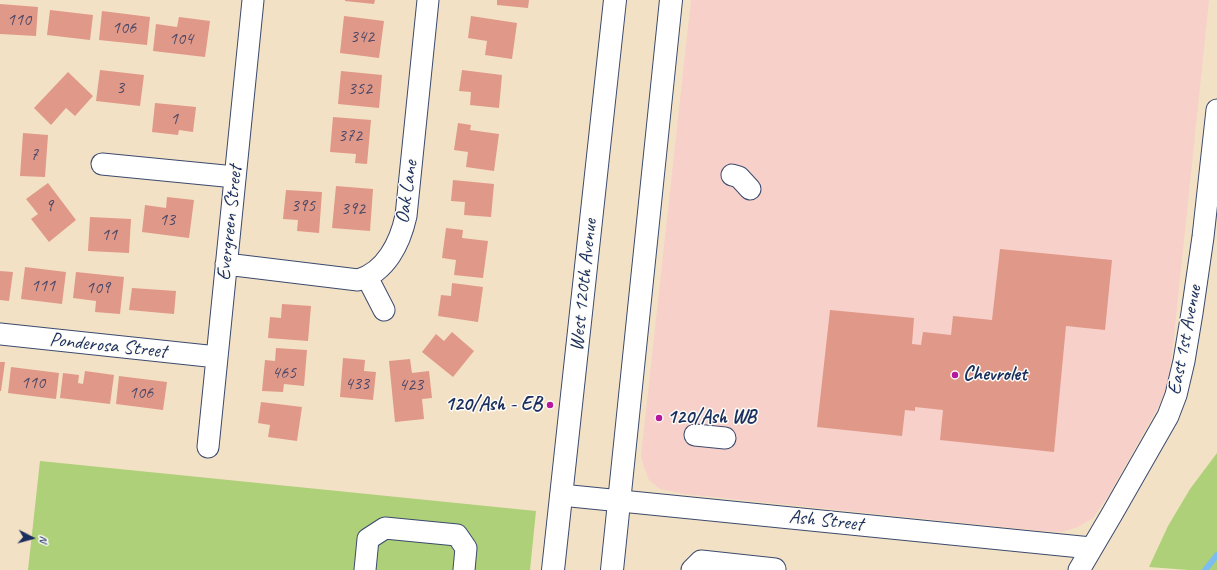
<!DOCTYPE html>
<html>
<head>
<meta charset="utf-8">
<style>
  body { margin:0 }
  #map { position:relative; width:1217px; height:570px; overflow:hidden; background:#f3e1c5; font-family:Caveat,sans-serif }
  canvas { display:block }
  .north { position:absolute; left:12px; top:518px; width:40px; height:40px; -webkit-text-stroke:3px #fdfcf7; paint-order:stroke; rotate:96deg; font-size:11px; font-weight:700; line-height:16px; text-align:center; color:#1b2f5e }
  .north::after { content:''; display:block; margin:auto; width:14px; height:18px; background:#1b2f5e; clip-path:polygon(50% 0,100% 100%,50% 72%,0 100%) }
</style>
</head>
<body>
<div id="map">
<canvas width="1217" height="570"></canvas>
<div class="north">N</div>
</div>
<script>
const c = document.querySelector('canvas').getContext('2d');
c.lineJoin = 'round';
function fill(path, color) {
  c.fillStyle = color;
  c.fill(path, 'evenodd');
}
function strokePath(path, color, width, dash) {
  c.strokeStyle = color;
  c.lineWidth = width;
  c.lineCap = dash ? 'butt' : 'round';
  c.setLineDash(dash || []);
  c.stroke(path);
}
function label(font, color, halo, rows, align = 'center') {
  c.font = font + ' Caveat,sans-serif';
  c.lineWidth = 3;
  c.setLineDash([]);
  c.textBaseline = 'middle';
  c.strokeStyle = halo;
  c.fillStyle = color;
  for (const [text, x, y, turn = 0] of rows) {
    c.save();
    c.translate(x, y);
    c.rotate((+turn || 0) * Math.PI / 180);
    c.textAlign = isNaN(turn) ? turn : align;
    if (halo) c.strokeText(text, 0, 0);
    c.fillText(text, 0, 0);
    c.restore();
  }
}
const built = new Path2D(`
  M691 0H1209L1174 336 1168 384 1161 402 1110 493 1093 518 1078 527 1061 532 1041 531 684 494 660 489 649 480 643 464 641 456Z`);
const green = new Path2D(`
  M1217 453V570H1189L1149 567 1168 526 1190 489Z
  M40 461 536 511 530 570H28Z`);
const stream = new Path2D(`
  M1205 570 1217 555`);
const building = new Path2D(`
  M345 0H375L374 4 345 1Z
  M497 0H529L528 8 497 5Z
  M0 4 38 7 36 36 0 34Z
  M50 10 93 15 90 40 47 35Z
  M102 11 150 17 147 45 99 40Z
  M344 16 384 21 379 58 340 53Z
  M471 16 517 23 512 59 485 55 487 41 468 38Z
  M179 17 210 21 205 57 153 51 156 24 177 27Z
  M100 70 144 75 140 106 96 101Z
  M462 70 502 75 499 108 470 105 471 92 459 91Z
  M341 71 382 75 379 108 338 104Z
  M68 72 93 96 75 116 66 108 51 125 34 108Z
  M155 103 196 107 193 132 179 130 178 135 152 132Z
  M333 117 371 120 367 164 355 163 356 154 330 152Z
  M458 123 471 125 470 130 499 134 494 171 466 167 468 152 454 150Z
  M23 133 48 135 45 177 20 176Z
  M453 180 494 184 491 217 464 215 465 202 451 201Z
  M48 183 76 220 49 242 31 219 38 214 26 199Z
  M336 186 373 189 370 231 332 228Z
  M286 190 322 192 319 233 297 231 298 220 283 219Z
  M167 197 194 200 189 238 142 232 145 205 166 208Z
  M90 217 131 219 129 253 88 251Z
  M446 228 463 230 462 238 488 241 483 278 454 275 456 260 442 258Z
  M1000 249 1112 260 1105 330 1066 326 1054 452 940 440 943 410 915 407V411L905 410 902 436 817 427 830 310 914 318 912 344 921 345 923 332 951 335 953 316 992 320Z
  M25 267 66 272 62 304 21 299Z
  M0 271 13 272 9 301 0 300Z
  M76 272 124 277 120 314 95 312 96 301 73 298Z
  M452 283 483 287 478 322 438 316 441 295 451 296Z
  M132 288 176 291 174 314 129 310Z
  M282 304 311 306 308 341 268 338 270 317 281 318Z
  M452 332 474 351 453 377 422 352 436 334 444 341Z
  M276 348 307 350 304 386 284 384 283 392 262 391 265 360 275 361Z
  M343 358 365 360 364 371 376 372 373 400 340 397Z
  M410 359 412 373 429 371 432 398 422 399 424 419 395 422 389 361Z
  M0 362H5L1 391H0Z
  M11 367 59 373 56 399 8 393Z
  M85 371 114 375 110 404 60 398 63 373 79 375 78 383 83 384Z
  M119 376 167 382 163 410 116 404Z
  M261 402 302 407 297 441 268 437 270 425 258 423Z`);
const minor = new Path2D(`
  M102 164 235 177
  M732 175 739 177 750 189
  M226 264 358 280C386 272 400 243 406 216L428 0
  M367 277 384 310
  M0 334 217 357
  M695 435 725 438
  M208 447 253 0
  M561 495 1091 548
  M365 570 368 539 385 528 457 535 466 548 464 570
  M692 570 701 561 775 569
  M1079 570 1112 514 1168 416 1176 395 1184 361 1192 313 1203 237 1217 110`);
const major = new Path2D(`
  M553 570 615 0
  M612 570 671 0`);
const markers = [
  [955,375,4,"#b5179e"],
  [550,405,4,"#b5179e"],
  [659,418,4,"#b5179e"]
];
const numberNames = [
  ["110",19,20],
  ["106",124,28],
  ["342",362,37],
  ["104",181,39],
  ["3",120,88],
  ["352",360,89],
  ["1",174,119],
  ["372",350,136],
  ["7",34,155],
  ["9",49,206],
  ["395",303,206],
  ["392",353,209],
  ["13",167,220],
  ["11",109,235],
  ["111",43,286],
  ["109",98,288],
  ["465",284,373],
  ["110",33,383],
  ["433",357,384],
  ["423",411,385],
  ["106",141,393]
];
const streetNames = [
  ["Oak Lane",407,192,-82],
  ["Evergreen Street",230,223,-84],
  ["West 120th Avenue",584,285,-84],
  ["East 1st Avenue",1185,340,-79],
  ["Ponderosa Street",108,346,6],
  ["Ash Street",826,521,6]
];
const poiNames = [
  ["Chevrolet",963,375],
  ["120/Ash - EB",542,405,"right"],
  ["120/Ash WB",667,418]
];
fill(built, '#f7d0ca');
fill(green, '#add078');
strokePath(stream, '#7cbdf1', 6);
fill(building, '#e09888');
strokePath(minor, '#3b4a6d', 23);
strokePath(major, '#3b4a6d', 24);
strokePath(minor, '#fff', 21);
strokePath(major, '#fff', 22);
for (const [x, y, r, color] of markers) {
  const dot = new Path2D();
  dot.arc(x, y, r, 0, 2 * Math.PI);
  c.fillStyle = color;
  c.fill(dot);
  strokePath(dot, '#fdfcf7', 1.5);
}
label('18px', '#4c4968', null, numberNames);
label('20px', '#1b2f5e', '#fdfcf7', streetNames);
label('bold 20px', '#1b2f5e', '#fdfcf7', poiNames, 'left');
</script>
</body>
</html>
